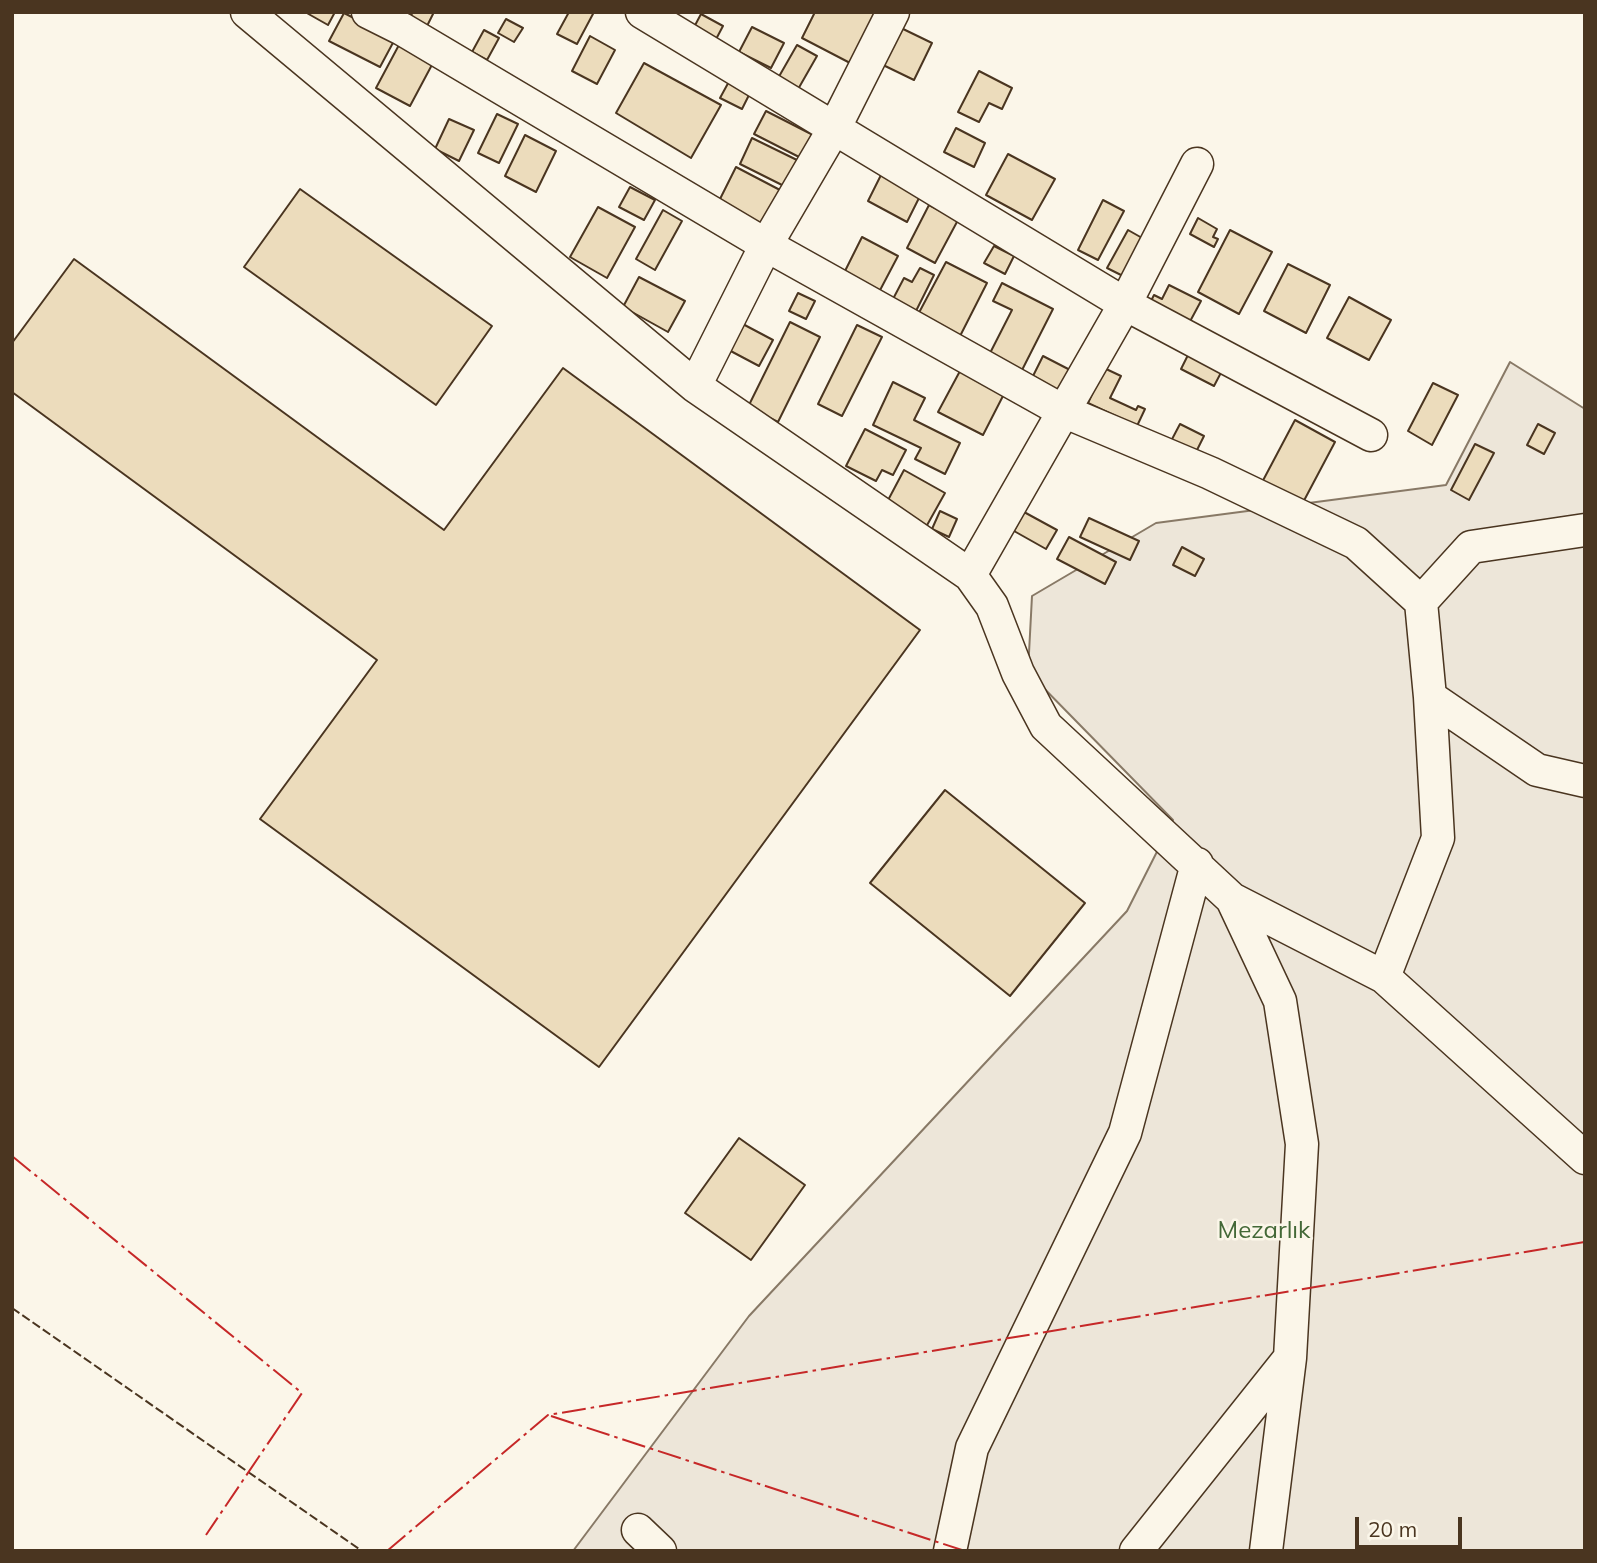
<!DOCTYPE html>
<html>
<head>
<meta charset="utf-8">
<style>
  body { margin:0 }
  #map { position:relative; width:1597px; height:1563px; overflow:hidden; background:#fbf6e9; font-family:Mulish,sans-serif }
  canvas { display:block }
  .frame { position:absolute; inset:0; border:14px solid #4a3520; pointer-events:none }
  .scale { position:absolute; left:1355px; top:1517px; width:107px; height:32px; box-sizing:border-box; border:4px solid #4a3520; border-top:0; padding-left:9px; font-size:21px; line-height:24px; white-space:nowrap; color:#4a3520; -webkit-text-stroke:5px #fbf6e9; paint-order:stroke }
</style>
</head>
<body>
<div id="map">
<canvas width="1597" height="1563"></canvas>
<div class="frame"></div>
<div class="scale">20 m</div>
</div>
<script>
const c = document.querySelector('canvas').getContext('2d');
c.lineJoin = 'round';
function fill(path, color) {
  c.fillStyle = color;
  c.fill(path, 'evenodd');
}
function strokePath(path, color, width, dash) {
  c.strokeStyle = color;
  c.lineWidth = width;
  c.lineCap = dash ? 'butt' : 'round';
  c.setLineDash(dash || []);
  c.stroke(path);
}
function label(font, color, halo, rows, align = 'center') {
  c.font = font + ' Mulish,sans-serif';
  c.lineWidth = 5;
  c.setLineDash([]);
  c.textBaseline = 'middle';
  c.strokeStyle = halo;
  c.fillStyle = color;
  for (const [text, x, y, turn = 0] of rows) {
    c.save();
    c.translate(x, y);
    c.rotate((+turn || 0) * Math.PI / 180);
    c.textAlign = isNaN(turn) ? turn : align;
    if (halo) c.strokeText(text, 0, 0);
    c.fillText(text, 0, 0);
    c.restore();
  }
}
const green = new Path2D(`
  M1510 362 1585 409V1551H573L749 1316 1127 911 1173 820 1028 672 1032 596 1156 523 1446 485Z`);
const building = new Path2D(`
  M305 12H335L328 25Z
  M413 12H434L427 26 410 17Z
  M569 12H594L577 44 557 34Z
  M815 12H878L852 64 802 38Z
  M344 13 395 39 380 67 329 41Z
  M701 14 723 26 714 43 692 31Z
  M506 19 523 28 514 42 498 33Z
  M752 27 784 43 771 68 739 52Z
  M899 27 932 43 914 80 881 64Z
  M484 30 499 38 487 60 472 52Z
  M590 36 615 50 597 84 572 71Z
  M400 43 434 61 410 106 376 88Z
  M797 45 817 56 797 91 777 80Z
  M644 63 721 105 691 158 616 113Z
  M979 71 1012 88 1002 109 989 103 979 122 958 112Z
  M732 76 753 87 742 109 720 98Z
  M766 111 813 135 801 158 754 134Z
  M497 114 518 124 499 163 478 153Z
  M449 119 474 130 459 161 435 149Z
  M956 128 985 143 974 167 944 152Z
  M525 135 556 151 536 192 505 176Z
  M752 138 799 161 786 187 740 164Z
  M1008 154 1055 179 1032 220 986 195Z
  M736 167 780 190 761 225 718 203Z
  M881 175 920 196 907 222 868 201Z
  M630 187 655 200 644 220 619 207Z
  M300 189 492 326 436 405 244 267Z
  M1103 200 1124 211 1098 260 1078 250Z
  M929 205 958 220 935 263 907 248Z
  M598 207 635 227 607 278 570 257Z
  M663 210 682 221 655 270 636 259Z
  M1198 218 1217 229 1213 237 1218 239 1214 247 1190 234Z
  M1128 230 1151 243 1131 280 1107 268Z
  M1230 230 1272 252 1239 314 1198 292Z
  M862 237 898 256 878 294 843 275Z
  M994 246 1014 256 1005 274 984 263Z
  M74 259 444 530 563 368 920 630 599 1067 260 819 377 660 12 392V343Z
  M946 262 987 283 956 344 914 322Z
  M1288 264 1330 285 1306 333 1264 311Z
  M920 268 934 275 916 311 893 299 904 278 912 282Z
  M639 277 685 301 668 332 623 307Z
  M1002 283 1053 309 1019 376 987 359 1012 310 993 301Z
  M1169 285 1201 301 1187 327 1148 307 1154 295 1162 299Z
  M798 293 815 301 806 319 789 311Z
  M1349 297 1391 320 1369 360 1327 338Z
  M739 322 773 340 759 366 725 348Z
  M790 322 820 337 778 422 748 407Z
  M857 325 882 337 842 416 818 404Z
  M1192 347 1225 365 1214 386 1181 369Z
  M1043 356 1074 372 1059 403 1028 386Z
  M1104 368 1121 376 1110 398 1136 410 1138 406 1145 409 1137 426 1088 403Z
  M960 371 1004 394 983 435 938 412Z
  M893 382 925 398 914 420 960 443 945 474 915 459 921 448 873 425Z
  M1433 383 1458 395 1432 445 1408 431Z
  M1295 420 1335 442 1299 510 1259 488Z
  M1180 424 1204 436 1194 456 1170 443Z
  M1538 424 1555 433 1544 454 1527 445Z
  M865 429 906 450 893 475 882 470 876 481 846 466Z
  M1475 444 1494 453 1469 500 1451 490Z
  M904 470 945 493 926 527 886 504Z
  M940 511 957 519 949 537 932 529Z
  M1024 512 1057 530 1046 549 1014 531Z
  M1089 518 1139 541 1130 560 1080 537Z
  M1069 537 1116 562 1105 584 1057 559Z
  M1182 547 1204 559 1195 576 1173 565Z
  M945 790 1085 903 1010 996 870 883Z
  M739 1138 805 1185 751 1260 685 1213Z`);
const minor = new Path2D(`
  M247 12 695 386 970 575 992 606 1018 673 1046 726 1232 899 1280 1001 1302 1144 1290 1358 1266 1551
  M368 12 402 29 766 245 1063 411 1210 473 1356 543 1421 602
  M642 12 1125 304 1371 435
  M695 386 766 245 835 127 893 12
  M970 575 1125 304 1197 164
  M1430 697 1537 770 1585 781
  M1232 899 1384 977 1585 1158
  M1384 977 1438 838 1430 697 1421 602 1471 547 1585 530
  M638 1530 660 1551
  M950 1551 972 1448 1125 1133 1197 864
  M1136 1551 1289 1359`);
const fence = new Path2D(`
  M12 1308 362 1551`);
const power = new Path2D(`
  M12 1156 302 1393 206 1535
  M551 1416 965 1551
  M387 1551 548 1415 1585 1242`);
const parkNames = [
  ["Mezarlık",1264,1231]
];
fill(green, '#ede6d9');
strokePath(green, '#887966', 2);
fill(building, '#ecdcbc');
strokePath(building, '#4a3520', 2);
strokePath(minor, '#4a3520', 35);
strokePath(minor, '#fbf6e9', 32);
strokePath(fence, '#4a3520', 2, [9, 3.5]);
strokePath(power, '#c62828', 2, [24, 5, 3.5, 5]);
label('24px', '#436837', '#fbf6e9', parkNames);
</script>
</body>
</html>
